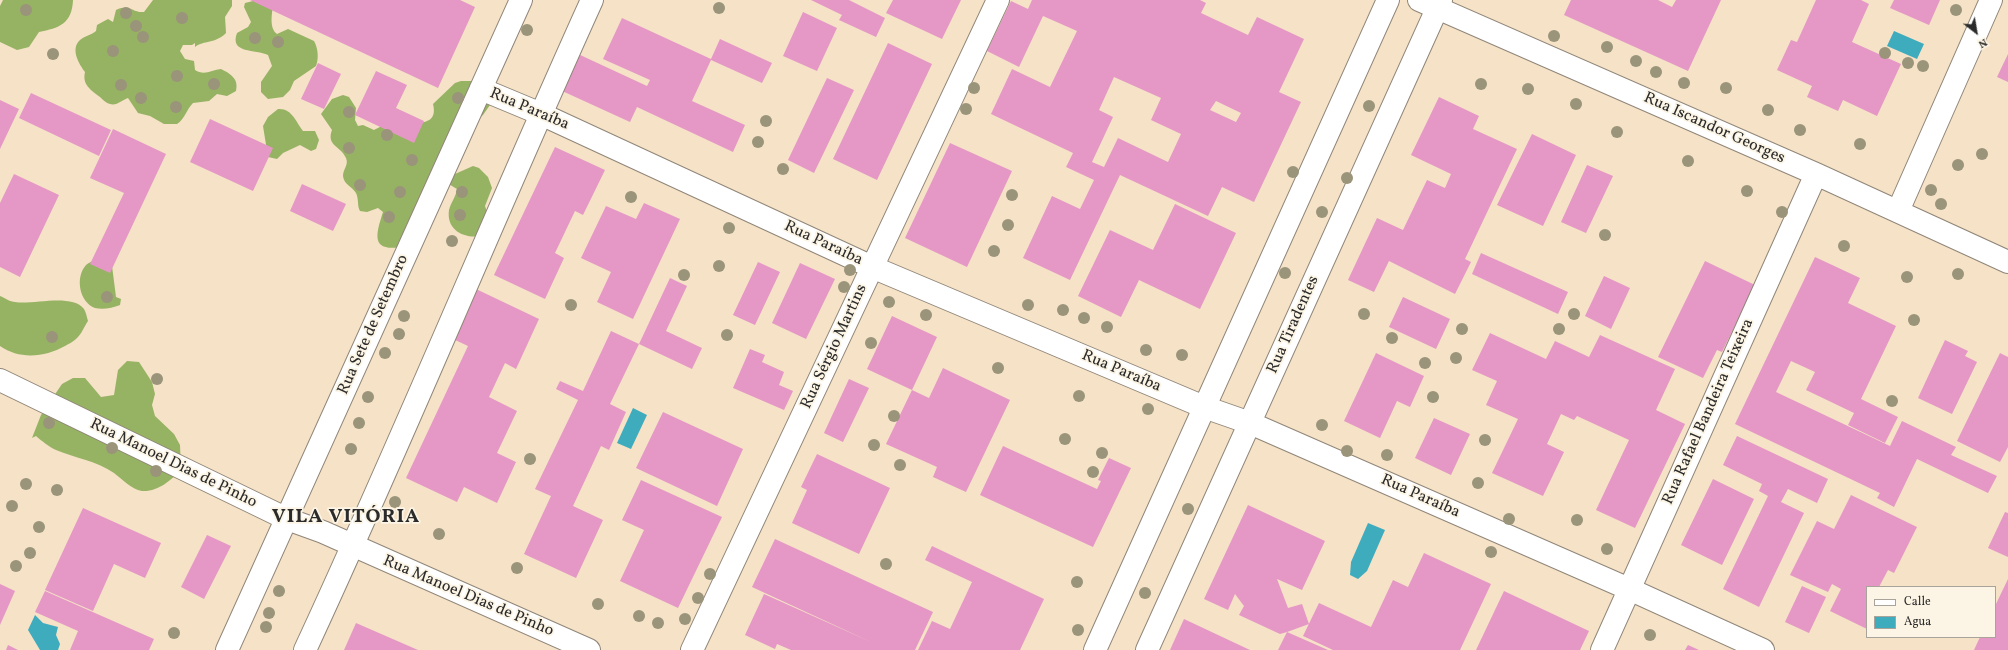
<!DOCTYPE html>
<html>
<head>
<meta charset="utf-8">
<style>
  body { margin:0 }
  #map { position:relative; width:2008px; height:650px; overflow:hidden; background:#f5e2c7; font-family:Vollkorn,serif }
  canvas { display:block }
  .legend { position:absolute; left:1866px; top:586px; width:130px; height:52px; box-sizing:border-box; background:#fcf5e5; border:1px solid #a8a49b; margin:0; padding:5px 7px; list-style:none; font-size:12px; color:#2b2b2b }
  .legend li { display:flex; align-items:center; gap:8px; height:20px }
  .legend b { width:20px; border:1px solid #a8a49b }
  .north { position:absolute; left:1956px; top:12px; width:40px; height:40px; -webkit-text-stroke:3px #fcf5e5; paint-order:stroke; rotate:149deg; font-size:11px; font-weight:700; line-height:16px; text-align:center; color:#2b2b2b }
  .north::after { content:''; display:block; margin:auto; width:14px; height:18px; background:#2b2b2b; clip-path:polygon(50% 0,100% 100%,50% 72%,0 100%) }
</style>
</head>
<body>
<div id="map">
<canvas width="2008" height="650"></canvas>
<ul class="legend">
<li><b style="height:5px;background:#fff"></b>Calle</li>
<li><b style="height:11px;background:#3facbe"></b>Agua</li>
</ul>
<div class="north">N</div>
</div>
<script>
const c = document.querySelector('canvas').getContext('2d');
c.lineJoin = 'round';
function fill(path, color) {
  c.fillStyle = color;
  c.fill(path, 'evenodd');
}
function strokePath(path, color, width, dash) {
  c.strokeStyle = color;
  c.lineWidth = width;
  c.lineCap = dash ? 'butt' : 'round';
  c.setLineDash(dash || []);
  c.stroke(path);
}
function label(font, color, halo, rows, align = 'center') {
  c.font = font + ' Vollkorn,serif';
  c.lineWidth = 3.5;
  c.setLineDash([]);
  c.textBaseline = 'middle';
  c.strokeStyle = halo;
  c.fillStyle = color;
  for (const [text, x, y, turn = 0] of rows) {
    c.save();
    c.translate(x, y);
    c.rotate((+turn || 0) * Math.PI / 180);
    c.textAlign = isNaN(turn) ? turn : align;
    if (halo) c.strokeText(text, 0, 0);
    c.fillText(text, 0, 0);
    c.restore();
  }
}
const forest = new Path2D(`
  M3 0H73C72 24 59 28 39 32L29 47 17 50 0 42V6Z
  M153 0H232V6L225 17 226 33C215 44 204 40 195 47V43L192 45H183L180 51 185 59 194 61 195 70C204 76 212 70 221 69 231 74 239 79 236 91L227 96 217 94 209 101 193 103C186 110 185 119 177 124H164L150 116 138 113 128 98C122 100 117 106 110 104 106 103 103 100 100 97 91 90 82 85 85 72 79 64 70 49 80 40 84 36 92 35 96 31L97 25 108 19 113 22 116 10C131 3 131 13 144 12Z
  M257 0 273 5C272 14 269 28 277 34L288 29 314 41C318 48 319 58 316 66L294 81 290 90 283 97 268 99 261 92V82L272 66 268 55C256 49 229 54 237 33L248 27 251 22 244 7 245 3Z
  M461 81H479L490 105 483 115 468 128 450 170 455 174 473 166 479 168 488 177 492 188 485 206 489 218 481 236C464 239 446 230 449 210 451 202 456 197 457 189L447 183 402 247C370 252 376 234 383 212L378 208 367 212 360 211C357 206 359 199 356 193 352 186 344 185 343 176 343 169 349 165 346 158 341 146 326 146 332 130L321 114 332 99 343 95 349 97 356 108 355 120 358 126 363 125 374 130C379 128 386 123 391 122 404 120 440 132 433 104L455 83Z
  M278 109C292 108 296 122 303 131H315L319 140 316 149 311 151 300 145 283 153 277 159 268 157 263 126 268 117Z
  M97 259 112 266 116 297 121 299 120 305C112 308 103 310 95 308 79 302 75 277 86 265 88 263 93 261 97 259Z
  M0 296C5 298 10 302 15 302 33 305 72 293 84 309 86 312 87 318 88 321 84 327 81 335 76 339 73 342 68 344 65 346 45 357 20 360 0 346Z
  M127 361 139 362 152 382 155 394 152 405 155 416 174 434 180 445 181 469C172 480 158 492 142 491 131 489 122 479 114 473 97 461 75 458 56 450 49 447 42 441 36 436L32 438 41 415 62 384 73 378H85L101 397 114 395 118 370Z`);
const water = new Path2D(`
  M1894 31 1924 44 1917 59 1887 46Z
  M633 408 647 415 631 449 617 443Z
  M1368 523 1385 530 1367 571 1358 579 1350 575 1351 562Z
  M35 615 43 623 58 627 56 635 60 644 58 650H40L28 630Z`);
const building = new Path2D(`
  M250 0H460L475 7 438 88Z
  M811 0H849L885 18 876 37 839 20 842 15Z
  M893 0H961L942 39 886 13Z
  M1032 0H1200L1206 3 1201 13 1248 35 1257 17 1304 39 1279 92 1301 102 1254 202 1222 187 1208 216 1120 175 1070 280 1023 258 1052 196 1080 209 1094 180 1066 167 1073 153 991 114 1012 69 1050 87 1077 31 1043 16 1019 67 987 51 1011 1 1028 9ZM1114 77 1161 98 1151 120 1181 134 1168 162 1118 138 1104 167 1092 162 1113 117 1099 110ZM1216 101 1241 113 1236 122 1210 110Z
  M1571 0H1658L1672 7 1676 0H1721L1688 71 1564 15Z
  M1816 0H1861L1869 4 1852 42 1901 64 1877 116 1843 100 1838 111 1807 97 1812 86 1777 70 1791 40 1797 42Z
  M1894 0H1940L1929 25 1890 8Z
  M803 12 837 28 817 71 783 56Z
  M622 18 711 59 720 39 772 63 762 83 711 60 692 101 745 125 733 152 637 107 630 122 560 90 578 54 647 86 650 80 603 59Z
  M888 43 932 64 877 180 833 159Z
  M2008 54V82L1997 77Z
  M318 63 341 74 324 109 301 99Z
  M376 71 407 85 396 108 424 121 414 143 355 115Z
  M827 78 854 90 814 173 788 160Z
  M31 93 111 130 99 156 19 118Z
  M1439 97 1479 116 1473 129 1517 149 1465 259 1471 262 1455 294 1389 261 1374 292 1348 280 1377 218 1403 230 1427 180 1445 188 1451 174 1411 155Z
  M0 100 19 109 0 149Z
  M210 119 273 148 253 191 190 162Z
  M113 129 166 154 110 273 90 264 124 193 90 178Z
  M1532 134 1576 155 1543 226 1497 205Z
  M950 143 1012 171 967 267 905 238Z
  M555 147 605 170 583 215 575 211 555 253 564 258 545 299 494 275Z
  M1587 165 1613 176 1586 233 1561 222Z
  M14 174 59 195 20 277 0 267V203Z
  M302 184 346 204 333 231 290 211Z
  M644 203 680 219 633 319 597 302 611 272 581 258 606 206 636 219Z
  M1175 204 1236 233 1200 309 1139 280 1121 317 1078 296 1110 230 1153 250Z
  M1481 253 1568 292 1558 314 1472 274Z
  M1815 257 1860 278 1848 303 1896 326 1861 399 1898 417 1885 443 1848 425 1854 413 1806 390 1815 372 1791 361 1776 392 1890 446 1902 421 1956 447 1951 455 1997 476 1988 493 1917 459 1894 507 1877 498 1880 493 1735 424Z
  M1705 261 1755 285 1722 352 1717 350 1703 378 1658 357Z
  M758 262 780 272 755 325 733 315Z
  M800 263 835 279 806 339 772 323Z
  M1604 276 1630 288 1611 329 1585 316Z
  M670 278 687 286 666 331 702 348 692 369 639 344Z
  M476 289 539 319 516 369 505 363 489 397 517 411 497 453 516 462 497 503 464 487 457 502 406 478 468 346 453 339Z
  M1403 297 1450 319 1436 349 1389 327Z
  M892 316 937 337 912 390 929 398 943 368 1010 400 966 492 933 477 937 467 886 444 912 390 867 369Z
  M611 331 639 344 610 404 626 412 609 450 601 446 573 506 603 520 576 578 524 554 551 496 535 489 578 400 556 389 560 381 583 391Z
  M1490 333 1546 359 1555 341 1589 357 1600 335 1675 369 1656 410 1685 424 1635 528 1596 510 1629 440 1577 416 1574 420 1561 414 1547 444 1564 452 1543 496 1492 473 1518 419 1486 405 1497 381 1472 370Z
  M1945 340 1968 351 1965 356 1977 362 1952 414 1918 398Z
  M750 349 765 355 762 362 784 372 779 385 793 391 784 410 733 388Z
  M1376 353 1424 376 1410 407 1397 401 1380 438 1344 421Z
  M2000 353 2008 357V447L2000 462 1957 441Z
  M849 379 869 388 843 442 824 433Z
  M663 412 743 449 717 506 636 468Z
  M1434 418 1470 434 1451 475 1415 458Z
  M1737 436 1828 479 1817 503 1788 489 1781 502 1804 513 1759 607 1723 589 1768 496 1759 491 1762 484 1723 465Z
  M1003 446 1097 489 1101 481 1098 480 1109 458 1131 468 1093 547 980 495Z
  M817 454 890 488 859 554 792 523 807 490 801 487Z
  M1713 479 1754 499 1722 565 1681 545Z
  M641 480 722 517 678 608 620 581 644 530 622 520Z
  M1851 495 1917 527 1894 573 1888 570 1879 587H1867V629L1830 611 1841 589 1832 584 1828 592 1790 575 1817 521 1834 529Z
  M1248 505 1325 541 1302 590 1277 579 1288 608 1302 604 1309 624 1287 632 1328 650H1278L1287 632 1280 634 1239 615 1244 606 1235 594 1228 610 1204 599Z
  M83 508 161 543 145 578 114 564 93 611 45 590Z
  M2005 512 2008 513V557L1988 548Z
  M207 535 231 546 204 599 181 587Z
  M775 539 933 612 915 650H791L777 644 775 649 745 635 764 594 871 642 752 587Z
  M932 546 1044 599 1020 650H918L932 621 950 629 972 582 925 560Z
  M1424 553 1491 584 1460 650H1333L1303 636 1319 603 1371 627 1393 580 1408 587Z
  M2008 579V650H1974L1980 637H1995V606Z
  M0 584 15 591 0 625Z
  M1802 586 1826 597 1809 633 1785 622Z
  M45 591 154 639 149 650H70L78 631 35 612Z
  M1504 591 1589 631 1580 650H1476Z
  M1184 619 1250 650H1170Z
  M356 623 418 650H344Z
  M8 645 18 650H6Z
  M1688 645 1699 650H1685Z`);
const minor = new Path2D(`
  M1419 0 1816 174 2008 262
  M481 89 541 114 872 267 1204 407 1250 423 1629 589 1763 650
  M1898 211 1991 0
  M0 380 287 519 323 532 589 650
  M692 650 998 0
  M1602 650 1816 174`);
const major = new Path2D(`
  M227 650 521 0
  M305 650C405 435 494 216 592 0
  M1095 650 1388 0
  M1147 650 1441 0`);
const trees = [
  [719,8],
  [26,10],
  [1956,10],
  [126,13],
  [182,18],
  [136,26],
  [527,30],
  [1554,36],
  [143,37],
  [255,38],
  [278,42],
  [1607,47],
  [113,51],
  [1885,53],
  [53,54],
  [1636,61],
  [1908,63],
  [1923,66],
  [1656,72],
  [177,76],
  [1684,83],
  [214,84],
  [1481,84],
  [121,85],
  [974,88],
  [1726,88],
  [1528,89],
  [141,98],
  [458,98],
  [1576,104],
  [1369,106],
  [176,107],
  [966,109],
  [1768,110],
  [349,112],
  [766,121],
  [1800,130],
  [1617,132],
  [387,135],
  [758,142],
  [1860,144],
  [349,148],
  [1982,154],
  [412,160],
  [1688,161],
  [1958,165],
  [783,169],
  [1293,172],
  [1347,178],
  [360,185],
  [1931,190],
  [1747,191],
  [400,192],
  [462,192],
  [1012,195],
  [631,197],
  [1941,204],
  [1322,212],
  [1782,212],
  [460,215],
  [389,217],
  [1008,225],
  [729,228],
  [1605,235],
  [452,241],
  [1844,246],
  [994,251],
  [719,266],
  [850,270],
  [1285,273],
  [1958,274],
  [684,275],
  [1907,277],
  [844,287],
  [107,297],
  [889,302],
  [571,305],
  [1028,305],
  [1063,310],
  [1364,314],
  [1574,314],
  [926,315],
  [404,316],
  [1084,318],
  [1914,320],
  [1107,327],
  [1462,329],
  [1559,329],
  [399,334],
  [727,335],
  [52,337],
  [1392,338],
  [871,343],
  [1146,350],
  [385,353],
  [1182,355],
  [1456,358],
  [1425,363],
  [998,368],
  [157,379],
  [1079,396],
  [368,397],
  [1433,397],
  [1892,401],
  [1148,409],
  [894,416],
  [49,423],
  [359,423],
  [1322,425],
  [1065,439],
  [1485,440],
  [874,445],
  [112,448],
  [351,449],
  [1347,451],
  [1102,453],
  [1387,455],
  [530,459],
  [900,465],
  [156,471],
  [1093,472],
  [1478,483],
  [26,484],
  [57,490],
  [395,502],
  [12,506],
  [1188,509],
  [1509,519],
  [1577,520],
  [39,527],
  [439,534],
  [1607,549],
  [1491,552],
  [30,553],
  [886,564],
  [16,566],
  [517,568],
  [710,574],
  [1077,582],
  [279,591],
  [1145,593],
  [698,598],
  [598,604],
  [269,613],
  [639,616],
  [685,619],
  [658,623],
  [266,627],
  [1078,630],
  [174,633],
  [1650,635]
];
const streetNames = [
  ["Rua Paraíba",529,110,23],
  ["Rua Iscandor Georges",1714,129,24],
  ["Rua Paraíba",823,244,25],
  ["Rua Sete de Setembro",374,325,-66],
  ["Rua Tiradentes",1294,325,-66],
  ["Rua Sérgio Martins",835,347,-65],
  ["Rua Paraíba",1121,372,23],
  ["Rua Rafael Bandeira Teixeira",1709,412,-66],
  ["Rua Manoel Dias de Pinho",173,464,26],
  ["Rua Paraíba",1420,497,24],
  ["Rua Manoel Dias de Pinho",468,597,23]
];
const districtNames = [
  ["VILA VITÓRIA",346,518]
];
fill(forest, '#96b263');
fill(water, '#3facbe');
fill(building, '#e598c5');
strokePath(minor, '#908679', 24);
strokePath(major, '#908679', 24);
strokePath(minor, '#fff', 22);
strokePath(major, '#fff', 22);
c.fillStyle = '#9a947b';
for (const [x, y] of trees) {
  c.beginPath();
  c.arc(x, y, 6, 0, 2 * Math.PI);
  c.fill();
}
label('16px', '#2b2b2b', '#fcf5e5', streetNames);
c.letterSpacing = '1px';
label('bold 20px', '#2b2b2b', '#fcf5e5', districtNames);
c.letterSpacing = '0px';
</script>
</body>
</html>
